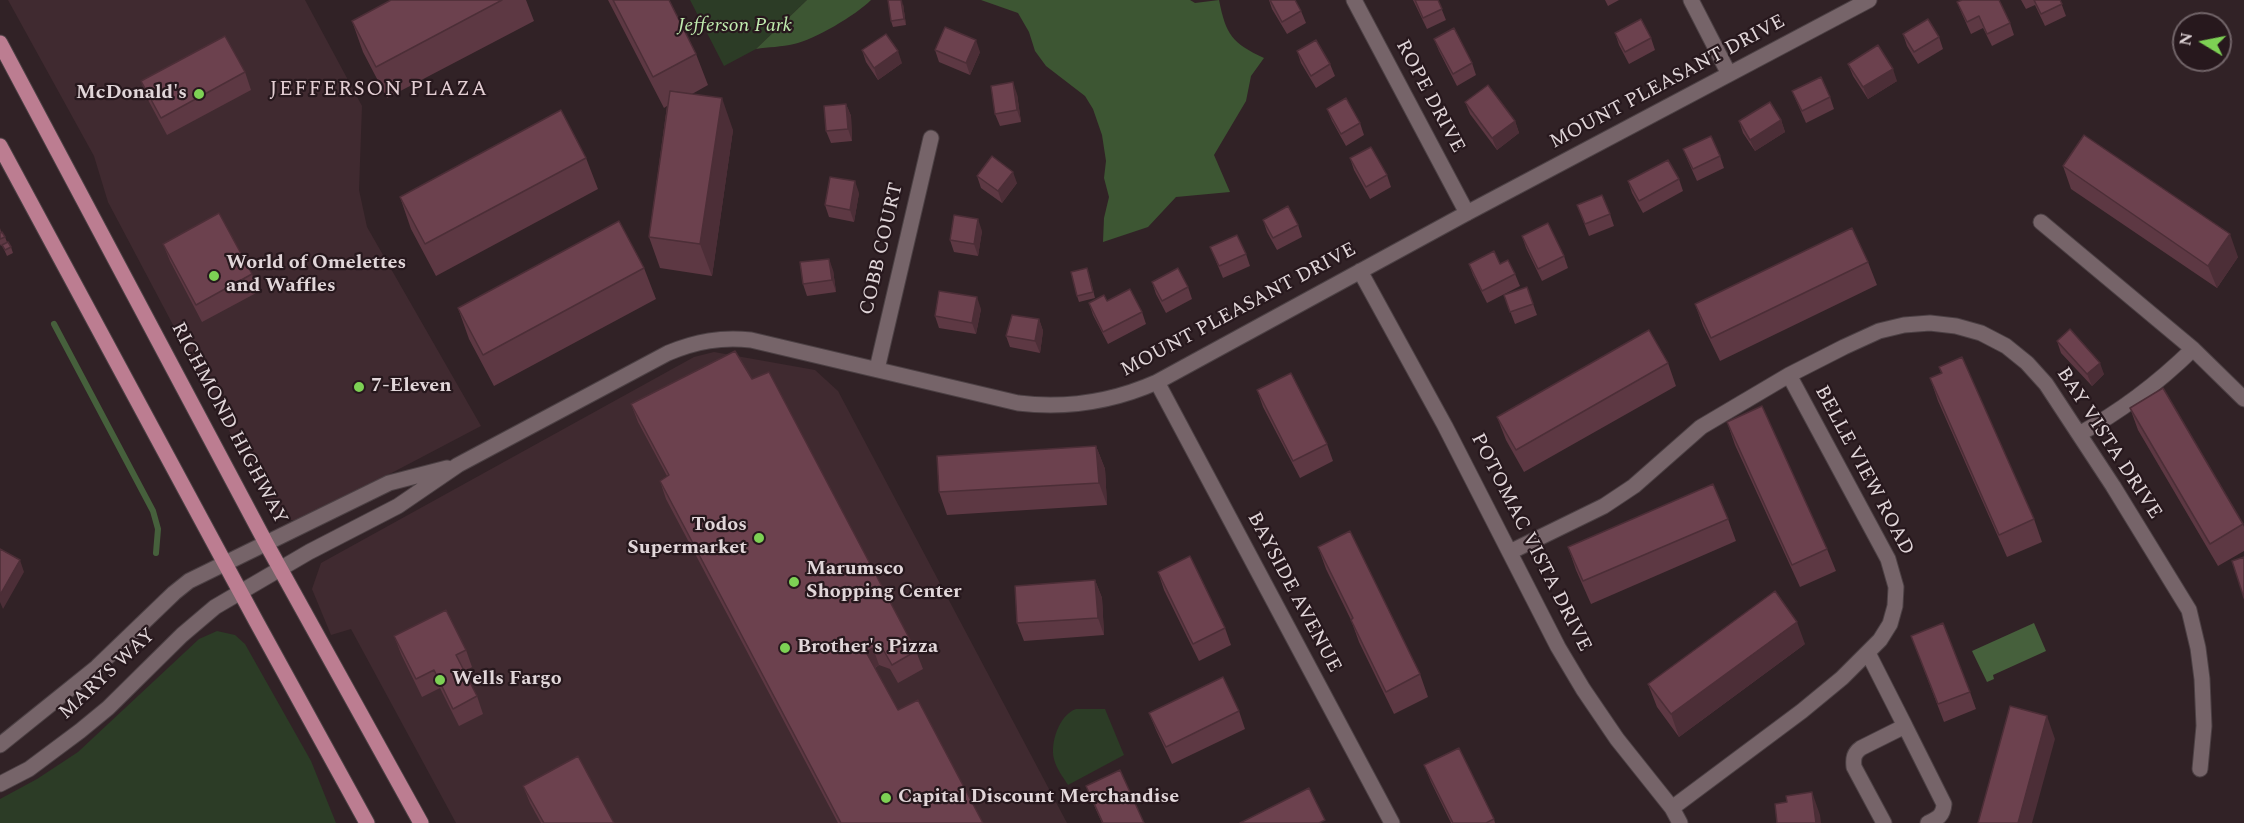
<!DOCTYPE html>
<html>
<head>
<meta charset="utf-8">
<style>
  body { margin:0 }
  #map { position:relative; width:2244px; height:823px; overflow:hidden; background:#312226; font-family:Spectral,serif }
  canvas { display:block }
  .north { position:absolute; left:2172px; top:12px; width:60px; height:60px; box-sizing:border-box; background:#27181d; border:2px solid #716468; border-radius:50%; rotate:280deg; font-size:16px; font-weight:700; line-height:24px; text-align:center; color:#e1d6d9 }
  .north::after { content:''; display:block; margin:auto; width:21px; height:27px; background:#7dd154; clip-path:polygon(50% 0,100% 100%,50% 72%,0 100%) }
</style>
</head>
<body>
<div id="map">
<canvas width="2244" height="823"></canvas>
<div class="north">N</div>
</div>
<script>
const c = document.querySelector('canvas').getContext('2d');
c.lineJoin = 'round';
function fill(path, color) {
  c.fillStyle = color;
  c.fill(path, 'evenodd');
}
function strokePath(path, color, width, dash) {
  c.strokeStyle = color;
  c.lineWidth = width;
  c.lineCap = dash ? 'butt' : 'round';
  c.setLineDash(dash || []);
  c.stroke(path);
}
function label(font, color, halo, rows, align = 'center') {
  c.font = font + ' Spectral,serif';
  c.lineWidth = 4.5;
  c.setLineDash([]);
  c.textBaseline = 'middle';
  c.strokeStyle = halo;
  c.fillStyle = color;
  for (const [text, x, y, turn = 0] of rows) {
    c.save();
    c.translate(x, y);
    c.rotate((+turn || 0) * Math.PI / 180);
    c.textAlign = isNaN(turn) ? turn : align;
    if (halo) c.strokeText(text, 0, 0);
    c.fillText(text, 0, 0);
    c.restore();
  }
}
const built = new Path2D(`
  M8 0H305L362 106 359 190 367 227 481 426 302 520H288L274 512 262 493 108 202 94 156Z
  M714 352 815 370 838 391 1067 823H456L351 629 331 635 312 589 321 563 694 357Z`);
const green = new Path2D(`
  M690 0H807L756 49 724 66Z
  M217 631 235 635 245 644 311 761 336 823H0V799L37 779 78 752 199 639Z
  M1076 709H1105L1124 755 1068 785C1063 777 1056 768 1054 759 1050 743 1059 715 1076 709Z`);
const forest = new Path2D(`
  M807 0H871C856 15 814 40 794 44 782 47 768 47 756 49Z
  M981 0H1190L1195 3 1219 0C1226 35 1232 43 1264 58L1251 76 1246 101 1214 155 1230 192 1176 197 1148 227 1103 242 1104 218 1109 197 1104 178 1106 161 1102 135 1093 109 1085 96 1046 66 1035 51 1029 32 1018 13Z`);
const water = new Path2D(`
  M2034 623 2046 651 1993 675 1994 679 1987 682 1972 651Z`);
const stream = new Path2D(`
  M54 324 153 511 158 529 156 553`);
const minor = new Path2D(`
  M1354 0 1467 213
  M1691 0 1729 74
  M2041 222 2193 349 2244 399
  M1360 271 1445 426 1558 647 1583 689 1617 739 1672 808 1680 823
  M877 369 931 138
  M1157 382 1392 823
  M2079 434C2122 411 2158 383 2193 349
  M1510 552 1604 506 1634 486 1701 427 1789 375 1844 347 1879 331 1904 325 1930 323 1956 326 1981 333 2006 346 2027 363 2046 384 2113 486 2189 610 2198 648 2202 679 2204 726 2200 769
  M1868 653 1905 726
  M0 745 97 667 174 593 189 581 389 483 447 468
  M0 784 29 769 80 731 108 708 182 635 215 607 309 552 398 506 458 465 668 353C697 341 721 337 751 340L1018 403C1067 409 1112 402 1157 382L1467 213 1869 0
  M1672 808 1802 711 1842 678 1880 640 1890 624 1895 606 1896 587 1888 559 1789 375
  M1884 823 1854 767C1853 758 1854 753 1861 748L1905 726 1944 804C1943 816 1938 818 1928 823`);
const primary = new Path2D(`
  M0 43 267 545 421 823
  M0 146 256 621 367 823`);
const wall = new Path2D(`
  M391 0H526L534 21 387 98 363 52 352 21Z
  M608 0H669L696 54 708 85 692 94 733 130 712 276 660 268 649 237 667 106 664 108Z
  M1269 0H1295L1301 11 1306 23 1287 34 1272 9Z
  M1413 0H1438L1446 20 1427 29Z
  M1605 0H1619L1608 6Z
  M2021 0H2060L2066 16 2045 26 2035 5 2026 9Z
  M1957 2 2010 23 2014 35 1992 46 1983 28 1971 34 1962 14Z
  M903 4 906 25 893 27 891 21Z
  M1615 33 1651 38 1655 50 1629 64 1619 45Z
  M1903 34 1939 37 1943 49 1918 64 1907 46Z
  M1434 39 1472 63 1476 75 1457 86 1439 51Z
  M862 50 902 63 878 80 866 62Z
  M935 50 980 52 970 75 939 62Z
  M1297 51 1330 64 1335 76 1316 88 1301 63Z
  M1848 64 1897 81 1868 99 1853 76Z
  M245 72 251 90 167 135 147 98 141 81Z
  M1792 91 1830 97 1834 109 1806 123Z
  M1017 94 1021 122 1000 126 995 114Z
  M1465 102 1515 121 1519 133 1497 150 1470 114Z
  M846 104 851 116 852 141 831 143 826 131Z
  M1327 109 1360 123 1364 135 1346 146 1332 121Z
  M1781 120 1785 132 1755 151 1743 133 1739 121Z
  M1683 149 1720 156 1724 168 1697 181 1688 161Z
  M586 158 598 189 436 276 411 229 400 197Z
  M1350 158 1387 175 1391 187 1370 199 1354 170Z
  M2063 166 2238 257 2217 288 2071 189Z
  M977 176 1017 183 1002 203 981 188Z
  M1679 179 1683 191 1643 213 1632 193 1628 181Z
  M859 193 854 222 829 217 825 205Z
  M1577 205 1610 214 1614 226 1589 236Z
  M1263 220 1298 225 1302 237 1277 250 1267 232Z
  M0 228 1 232 5 237 7 242 11 247 13 253 7 256 2 245H3L1 246 0 244Z
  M982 231 978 256 954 252 950 240Z
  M1522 236 1564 256 1568 268 1542 281 1526 248Z
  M163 244 252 274 258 292 202 322 170 261Z
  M1210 247 1246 254 1250 266 1223 278Z
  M1868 262 1877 285 1720 361 1703 326 1695 304Z
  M1469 264H1500L1515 274 1520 286 1487 303 1473 275Z
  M644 268 656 299 494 386 469 339 458 308Z
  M833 270 836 292 807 296 803 284Z
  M1089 274 1095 298 1079 302 1077 296Z
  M1152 282 1188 287 1192 299 1166 313 1156 294Z
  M1527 287 1537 315 1515 324 1504 295Z
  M1107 301 1142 312 1146 324 1108 344 1093 315 1089 303Z
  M981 309 976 334 939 328 935 316Z
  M1039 319 1043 331 1040 353 1010 347 1006 336Z
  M2057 341 2104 374 2092 386 2061 353Z
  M1668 363 1676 386 1524 472 1506 440 1497 417Z
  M1939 367 2034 519 2042 542 2007 557 1938 401 1930 378 1941 373Z
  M1257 390 1327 444 1333 461 1300 478 1263 407Z
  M631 404 916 651 923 669 898 683 890 669 879 665 875 668 898 710 983 823H838L666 499 660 481 667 476 638 422Z
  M2130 408 2243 524 2244 527V551L2218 566 2138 430Z
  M1727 422 1827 549 1836 571 1800 587 1735 445Z
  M1096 446 1105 469 1107 505 947 515 939 492Z
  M1728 519 1736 541 1591 604 1576 570 1568 547Z
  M1318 547 1420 674 1428 697 1394 714 1359 642 1351 620 1326 569Z
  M1158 572 1225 628 1231 645 1199 661 1164 590Z
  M1095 580 1102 598 1104 635 1024 641 1017 623Z
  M394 636 466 650 472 667 464 672 477 696 483 714 459 726 440 688 422 697 401 654Z
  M1911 636 1970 692 1976 709 1944 722Z
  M1805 644 1679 737 1657 707 1648 684Z
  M1239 711 1245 729 1172 764 1156 730 1149 713Z
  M1424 765 1494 819 1495 823H1451L1431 782Z
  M523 786 614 823H541L530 803Z
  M1086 786 1144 823H1102L1093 803Z`);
const shadedWall = new Path2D(`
  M902 0 903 4 906 25 904 19Z
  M976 40 980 52 970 75 966 63Z
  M898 51 902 63 878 80 874 68Z
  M1893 69 1897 81 1868 99 1863 87Z
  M1013 82 1017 94 1021 122 1017 110Z
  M722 98 733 130 712 276 700 244Z
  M846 104 851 116 852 141 848 129Z
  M1781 120 1785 132 1755 151 1750 140Z
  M1515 121 1519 133 1497 150 1492 138Z
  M1013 172 1017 183 1002 203 998 191Z
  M855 181 859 193 854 222 850 210Z
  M978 219 982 231 978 256 974 244Z
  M2230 234 2238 257 2217 288 2208 266Z
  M829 259 833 270 836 292 832 280Z
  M977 297 981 309 976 334 972 323Z
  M1039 319 1043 331 1040 353 1035 341Z
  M2100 363 2104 374 2092 386 2087 374Z
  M1096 446 1105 469 1107 505 1099 483Z
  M20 560 24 572 3 609 0 602V595Z
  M1095 580 1102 598 1104 635 1098 618Z
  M1797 622 1805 644 1679 737 1671 714Z
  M873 648 879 665 872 669 866 652Z
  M2047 716 2055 739 2032 823H2018Z
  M1812 792 1820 815 1821 823H1816Z`);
const building = new Path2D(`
  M391 0H502L376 67 352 21Z
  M613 0H669L696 54 653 77Z
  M888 0H901L904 19 891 21Z
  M1270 0H1295L1301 11 1282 22Z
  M1415 0H1438L1442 9 1423 18Z
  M1962 0H1999L2010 23 1987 34 1979 16 1967 22 1957 2Z
  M2034 0H2060L2062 4 2041 14Z
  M1641 19 1651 38 1625 52 1615 33Z
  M1928 19 1939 37 1914 52 1903 34Z
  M945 27 976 40 966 63 935 50Z
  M1454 28 1472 63 1453 74 1434 39Z
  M886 34 898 51 874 68 862 50Z
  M225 36 245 72 161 118 141 81Z
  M1316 40 1330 64 1311 76 1297 51Z
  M1878 45 1893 69 1863 87 1848 64Z
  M1821 77 1830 97 1802 111 1792 91Z
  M1013 82 1017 110 995 114 991 86Z
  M1488 85 1515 121 1492 138 1465 102Z
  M670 91 722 98 700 244 649 237Z
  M1346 98 1360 123 1341 134 1327 109Z
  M1770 102 1781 120 1750 140 1739 121Z
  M846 104 848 129 826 131 824 106Z
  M561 110 586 158 425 244 400 197Z
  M2084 135 2230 234 2208 266 2063 166Z
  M1711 136 1720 156 1693 169 1683 149Z
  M1371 147 1387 175 1366 187 1350 158Z
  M992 156 1013 172 998 191 977 176Z
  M1668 160 1679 179 1639 201 1628 181Z
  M830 177 855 181 850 210 825 205Z
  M1602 195 1610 214 1585 224 1577 205Z
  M1288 206 1298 225 1273 238 1263 220Z
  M219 213 252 274 196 305 163 244Z
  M954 215 978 219 974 244 950 240Z
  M619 221 644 268 483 355 458 308Z
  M1548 223 1564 256 1538 269 1522 236Z
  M1852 228 1868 262 1711 338 1695 304Z
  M2 232 5 237 0 239V233Z
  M1237 235 1246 254 1219 266 1210 247Z
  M8 242 11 247 5 250 2 245Z
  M1494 251 1500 264 1508 260 1515 274 1482 291 1469 264Z
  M829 259 832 280 803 284 800 262Z
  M1087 268 1093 292 1077 296 1071 272Z
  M1178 268 1188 287 1162 301 1152 282Z
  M1527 287 1533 304 1510 312 1504 295Z
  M1130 289 1142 312 1103 332 1089 303 1104 295 1107 301Z
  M939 291 977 297 972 323 935 316Z
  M1012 315 1039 319 1035 341 1006 336Z
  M2070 329 2100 363 2087 374 2057 341Z
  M1649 330 1668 363 1516 450 1497 417Z
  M735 351 752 379 769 372 916 651 892 665 884 651 873 648 866 652 898 710 918 700 983 823H841L660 481 669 475 631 404Z
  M1962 357 2034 519 1999 535 1930 378 1942 373 1939 367Z
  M1291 373 1327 444 1293 461 1257 390Z
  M2163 388 2243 524 2210 544 2130 408Z
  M1762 406 1827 549 1792 565 1727 422Z
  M1096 446 1099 483 939 492 937 456Z
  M1713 484 1728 519 1583 581 1568 547Z
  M1350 531 1420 674 1386 692 1351 620 1353 618 1318 547Z
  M0 549 20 560 0 595Z
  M1190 556 1225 628 1193 644 1158 572Z
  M2244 557V598L2232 561Z
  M1095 580 1098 618 1017 623 1015 586Z
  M1775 591 1797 622 1671 714 1648 684Z
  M446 610 466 650 456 655 477 696 453 709 434 670 416 679 394 636Z
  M1943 623 1970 692 1938 704 1911 636Z
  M1223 677 1239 711 1166 747 1149 713Z
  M2010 706 2047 716 2018 823H1978Z
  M1459 748 1494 819 1486 823H1453L1424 765Z
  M578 756 614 823H544L523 786Z
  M1120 770 1144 823H1103L1086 786Z
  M1309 788 1325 820 1319 823H1240Z
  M1812 792 1816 823H1777L1775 804 1787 802 1786 796Z`);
const markers = [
  [199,94,6,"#7dd154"],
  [214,276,6,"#7dd154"],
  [359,387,6,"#7dd154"],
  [759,538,6,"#7dd154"],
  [794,582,6,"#7dd154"],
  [785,648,6,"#7dd154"],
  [440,680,6,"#7dd154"],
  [886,798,6,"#7dd154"]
];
const parkNames = [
  ["Jefferson Park",735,27]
];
const streetNames = [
  ["MOUNT PLEASANT DRIVE",1668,83,-28],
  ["ROPE DRIVE",1429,97,62],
  ["COBB COURT",883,249,-77],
  ["MOUNT PLEASANT DRIVE",1239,311,-28],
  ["RICHMOND HIGHWAY",228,424,62],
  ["BAY VISTA DRIVE",2108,444,57],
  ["BELLE VIEW ROAD",1863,471,62],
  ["POTOMAC VISTA DRIVE",1530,543,63],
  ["BAYSIDE AVENUE",1293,593,62],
  ["MARYS WAY",108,675,-43]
];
const poiNames = [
  ["McDonald's",187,94,"right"],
  ["World of Omelettes",226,264],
  ["and Waffles",226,287],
  ["7-Eleven",371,387],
  ["Todos",747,526,"right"],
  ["Supermarket",747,549,"right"],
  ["Marumsco",806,570],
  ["Shopping Center",806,593],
  ["Brother's Pizza",797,648],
  ["Wells Fargo",452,680],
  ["Capital Discount Merchandise",898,798]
];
const neighbourhoodNames = [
  ["JEFFERSON PLAZA",379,91]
];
fill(built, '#402a30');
fill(green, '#2c3c26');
fill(forest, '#3d5633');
fill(water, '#46603c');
strokePath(stream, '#46603c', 6);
strokePath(minor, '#4c4044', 17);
strokePath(primary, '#4c4044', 17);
strokePath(minor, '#766469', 15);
strokePath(primary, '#bc7d91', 15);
fill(wall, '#5d3843');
fill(shadedWall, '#4c2e37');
fill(building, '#6c414e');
strokePath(building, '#4c2e37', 1.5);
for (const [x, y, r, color] of markers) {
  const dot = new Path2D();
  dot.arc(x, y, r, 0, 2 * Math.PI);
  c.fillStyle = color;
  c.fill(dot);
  strokePath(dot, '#27181d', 2);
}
label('italic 20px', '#c0ecaf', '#27181d', parkNames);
label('20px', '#e1d6d9', '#27181d', streetNames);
label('bold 20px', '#e1d6d9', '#27181d', poiNames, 'left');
c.letterSpacing = '1.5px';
label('21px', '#e3ced3', '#27181d', neighbourhoodNames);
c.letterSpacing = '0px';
</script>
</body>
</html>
